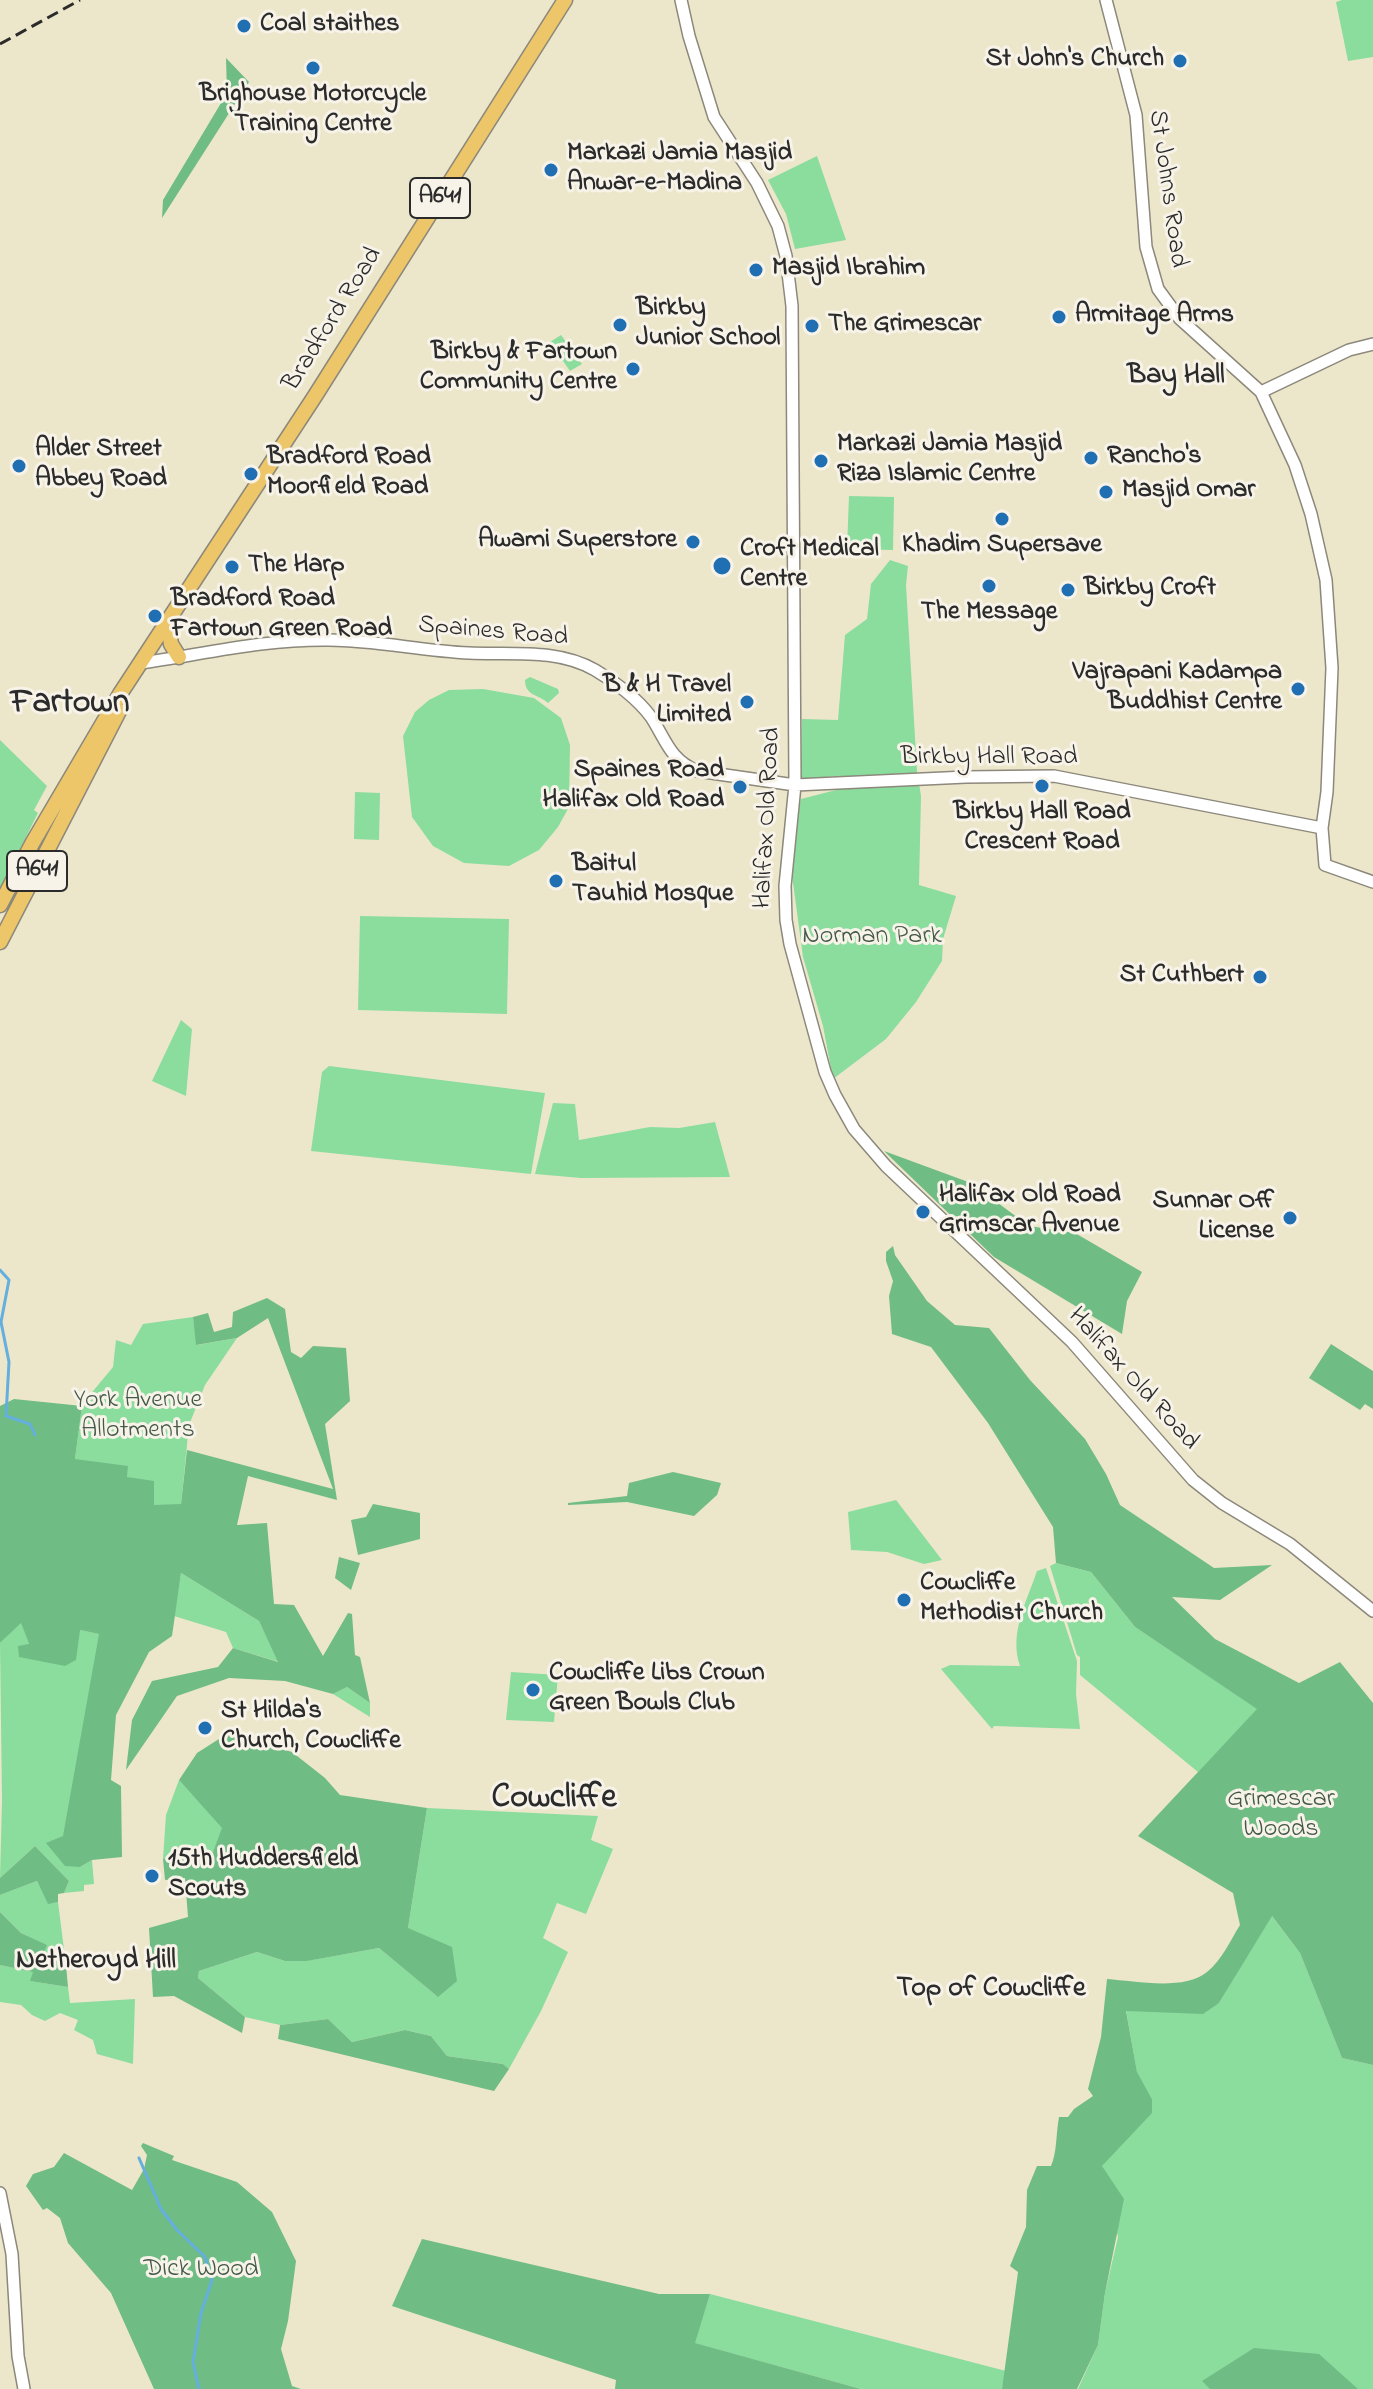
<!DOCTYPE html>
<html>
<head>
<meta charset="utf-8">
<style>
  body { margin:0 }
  canvas { display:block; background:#ece6cb }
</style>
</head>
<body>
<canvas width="1373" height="2389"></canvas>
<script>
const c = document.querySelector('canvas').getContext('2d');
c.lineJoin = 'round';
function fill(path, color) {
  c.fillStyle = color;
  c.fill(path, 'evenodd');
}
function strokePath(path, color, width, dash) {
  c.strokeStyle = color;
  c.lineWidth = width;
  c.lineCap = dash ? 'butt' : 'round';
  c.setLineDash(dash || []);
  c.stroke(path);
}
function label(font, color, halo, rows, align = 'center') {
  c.font = font + ' "Indie Flower",sans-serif';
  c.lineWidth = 6;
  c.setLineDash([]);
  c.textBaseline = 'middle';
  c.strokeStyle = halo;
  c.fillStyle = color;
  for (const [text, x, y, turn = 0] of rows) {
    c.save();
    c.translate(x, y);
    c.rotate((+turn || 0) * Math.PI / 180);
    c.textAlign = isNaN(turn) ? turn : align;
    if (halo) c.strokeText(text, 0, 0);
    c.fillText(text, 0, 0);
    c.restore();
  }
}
const green = new Path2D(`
  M1342 0H1373V57L1348 61 1336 2Z
  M817 156 846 240 795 249 786 214 768 180Z
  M561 335 582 364 570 371 550 342Z
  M849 496 894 497 893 550 847 549Z
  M890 560 908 566 906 585 917 771 921 796 919 885 956 896 943 939 942 961 916 1002 886 1039 833 1079 823 1026 803 957 789 853 801 799 836 790V776L801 779 802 719 838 720 845 635 867 619 871 584Z
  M530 677 558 689 559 693 548 703C538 694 525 696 525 680Z
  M483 689 534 698 561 718 570 745 569 807 558 827 539 850 509 866 464 863 433 846 412 817 403 736 415 712 429 700 449 690Z
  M0 740 47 786 34 810 38 813 0 889Z
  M355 792 380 793 379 840 354 839Z
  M360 916 509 919 507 1014 358 1010Z
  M181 1020 192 1029 186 1096 152 1081Z
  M329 1066 545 1093 531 1174 311 1151 322 1072Z
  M553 1103 575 1104 579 1140 650 1127 679 1128 715 1122 730 1177 581 1178 535 1174Z
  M193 1317 197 1345 237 1338 205 1385 189 1425 181 1505H154L127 1477 75 1459 82 1406 86 1405 89 1396 113 1367 116 1340 131 1345 143 1324Z
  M896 1500 942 1560 924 1564 887 1552 851 1550 848 1512Z
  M1056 1563 1091 1572 1135 1627 1258 1709 1198 1772 1080 1675V1657L1077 1655 1050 1566Z
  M1046 1568 1077 1661 1076 1694 1080 1729 994 1726 992 1729 941 1669 950 1665 1020 1666C1009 1634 1026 1603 1037 1571Z
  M181 1573 259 1621 279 1662 233 1648 226 1632 174 1616Z
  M21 1622 29 1644 19 1657 80 1630 100 1634 80 1867 92 1860 94 1884 84 1885V1891L64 1893 69 1881 35 1846 0 1878 2 1800 0 1643Z
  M511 1672 558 1675 554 1722 506 1720Z
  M347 1687 370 1703V1717L333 1694Z
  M179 1780 223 1828 213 1852 163 1859 166 1815Z
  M427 1808 598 1816 591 1840 613 1849 586 1914 557 1903 543 1938 568 1952 541 2011 509 2069 503 2064 447 2056 431 2036 405 2030 352 2042 328 2019 280 2025 245 2017 198 1978 199 1971 257 1952 285 1961H306L379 1948 437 1996 408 1928Z
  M37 1881 48 1903 58 1902 66 1965 43 1955 46 1945 21 1933 0 1912V1895Z
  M1271 1915 1300 1953 1342 2058 1373 2065V2389H1078L1098 2345 1105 2293 1118 2237 1102 2166 1152 2099 1137 2073 1126 2010 1219 2003Z
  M0 1965 34 1972 31 1981 68 1987 70 2003 135 1999 133 2064 97 2054 93 2040 74 2030 78 2020 60 2013 45 2021 32 2015 21 2005 0 2002Z
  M710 2294 1006 2371 1002 2389H861L694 2343Z`);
const forest = new Path2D(`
  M226 58 249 82 162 218 163 200 227 93Z
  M884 1151 971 1183 1029 1226 1075 1233 1142 1272 1127 1301 1122 1334 994 1257Z
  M893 1246 895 1255 927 1301 955 1325 989 1328 1030 1380 1085 1439 1106 1474 1120 1505 1214 1568 1272 1565 1220 1600 1172 1597 1215 1639 1299 1683 1340 1662 1373 1703V2065L1342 2058 1300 1953 1272 1916 1219 2003 1203 2014 1126 2011 1137 2072 1152 2099V2113L1102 2166 1124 2199 1105 2293 1098 2345 1077 2389H1002L1018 2272 1010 2266 1026 2227 1027 2190 1037 2166H1051C1057 2153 1056 2133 1059 2117H1068L1074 2109 1093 2096 1088 2089 1101 2037 1107 1979C1135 1981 1184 1991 1207 1972 1222 1960 1230 1941 1240 1925L1233 1893 1138 1836 1257 1709 1135 1627 1091 1572 1056 1563 1053 1527 988 1423 931 1347 892 1334 889 1296 893 1281 886 1261V1252Z
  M267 1298 285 1309 291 1352 301 1358 313 1346 346 1348 350 1401 325 1424 337 1500 248 1476 237 1525 267 1523 274 1604 294 1605 323 1656 348 1613 352 1614 355 1655 360 1657 370 1703 347 1687 333 1694 285 1681 229 1678 177 1696 126 1770 132 1720 152 1681 218 1667 233 1648 278 1662 259 1621 181 1573 172 1636 149 1652 116 1715 111 1780 121 1786 122 1857 92 1860 80 1867 65 1866 46 1843 63 1836 99 1634 80 1630 76 1660 65 1666 19 1657 18 1646 29 1644 21 1623 0 1643V1406L14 1399 82 1406 75 1459 128 1466 127 1477 154 1481V1505L181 1504 187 1450 333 1489 268 1318 237 1338 196 1345 193 1317 208 1313 214 1332 232 1327 233 1312Z
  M1331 1344 1373 1371V1409L1365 1404 1360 1410 1309 1378Z
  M673 1472 721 1483 717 1495 694 1516 627 1502 568 1505V1503L627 1496 629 1483Z
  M373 1504 420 1513V1539L358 1555 351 1520 366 1517Z
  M339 1557 360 1563 351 1590 335 1578Z
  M233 1730 237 1736 292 1752 325 1778 340 1795 427 1808 408 1928 452 1947 457 1981 438 1997 379 1948 307 1961H285L257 1952 199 1971 198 1978 245 2017 242 2033 174 1996 153 1997 149 1928 188 1917 185 1878 165 1880 163 1859 213 1852 222 1828 179 1780 197 1753Z
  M35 1846 69 1881 64 1893 58 1894V1902L48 1904 37 1881 0 1895V1878Z
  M0 1912 21 1933 47 1945 43 1955 66 1965 68 1987 30 1981 33 1972 0 1965Z
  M328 2019 352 2042 405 2030 431 2036 447 2056 503 2064 509 2069 494 2091 278 2039 280 2025Z
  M143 2143 174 2156 172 2160 237 2182 272 2212 296 2261 288 2321 281 2349 292 2386 301 2389H154L111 2293 68 2243 60 2218 47 2208 43 2210 26 2186 33 2174 54 2167 64 2153 132 2190 144 2169 147 2155 141 2146Z
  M422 2239 659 2294H710L695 2343 861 2389H615L616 2380 392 2306Z
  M1254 2348 1319 2354 1358 2389H1210L1202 2381Z`);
const stream = new Path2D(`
  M0 1270 9 1280 1 1322 9 1362 6 1416 30 1424 35 1435
  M139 2158 161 2209 177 2230 205 2257 212 2280 201 2313 193 2362 199 2389`);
const tertiary = new Path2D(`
  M681 0 689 36 714 117 757 183 778 226 786 256 792 306 795 785 785 886 786 920 790 944 825 1072 835 1095 854 1129 886 1166 1072 1342 1193 1480 1222 1503 1290 1544 1373 1611
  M1106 0 1136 115 1146 247 1158 289 1180 319 1261 392 1295 465 1311 514 1326 580 1332 668 1327 792 1322 828 1325 865 1373 882
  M1261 392 1349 350 1373 344
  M141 663C204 654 265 639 329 640 375 640 422 651 469 653 510 655 557 648 595 670 614 681 638 699 651 717 666 740 670 760 697 771L795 785 966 777 1054 776 1322 828
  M0 2193 12 2254 18 2356 24 2389`);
const primary = new Path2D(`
  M168 623 171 644 179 657
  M0 905 33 842 120 694 315 396 565 0
  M0 942 119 711`);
const rail = new Path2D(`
  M0 44 80 0`);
const markers = [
  [244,26,8,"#1f6fb2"],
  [1180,61,8,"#1f6fb2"],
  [313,68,8,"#1f6fb2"],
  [551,170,8,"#1f6fb2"],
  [756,270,8,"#1f6fb2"],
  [1059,317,8,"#1f6fb2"],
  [620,325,8,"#1f6fb2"],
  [812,326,8,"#1f6fb2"],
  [633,369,8,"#1f6fb2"],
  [1091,458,8,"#1f6fb2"],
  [821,461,8,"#1f6fb2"],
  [19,466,8,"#1f6fb2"],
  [251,474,8,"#1f6fb2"],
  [1106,492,8,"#1f6fb2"],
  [1002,519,8,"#1f6fb2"],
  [693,542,8,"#1f6fb2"],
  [722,566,10,"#1f6fb2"],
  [232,567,8,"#1f6fb2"],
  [989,586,8,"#1f6fb2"],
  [1068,590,8,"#1f6fb2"],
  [155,616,8,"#1f6fb2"],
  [1298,689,8,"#1f6fb2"],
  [747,702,8,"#1f6fb2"],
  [1042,786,8,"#1f6fb2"],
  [740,787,8,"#1f6fb2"],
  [556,881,8,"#1f6fb2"],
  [1260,977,8,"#1f6fb2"],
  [923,1212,8,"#1f6fb2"],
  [1290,1218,8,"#1f6fb2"],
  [904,1600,8,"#1f6fb2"],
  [533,1690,8,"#1f6fb2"],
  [205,1728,8,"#1f6fb2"],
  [152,1876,8,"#1f6fb2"]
];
const shields = [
  [440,198,60],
  [37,871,60]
];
const shieldNames = [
  ["A641",440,198],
  ["A641",37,871]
];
const poiNames = [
  ["Coal staithes",260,26],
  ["St John's Church",1164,61,"right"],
  ["Brighouse Motorcycle",313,96,"center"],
  ["Training Centre",313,126,"center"],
  ["Markazi Jamia Masjid",567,155],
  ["Anwar-e-Madina",567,185],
  ["Masjid Ibrahim",772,270],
  ["Birkby",636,310],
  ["Junior School",636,340],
  ["Armitage Arms",1075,317],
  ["The Grimescar",828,326],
  ["Birkby & Fartown",617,354,"right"],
  ["Community Centre",617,384,"right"],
  ["Markazi Jamia Masjid",837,446],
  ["Riza Islamic Centre",837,476],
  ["Alder Street",35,451],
  ["Abbey Road",35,481],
  ["Rancho's",1107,458],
  ["Bradford Road",267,459],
  ["Moorfield Road",267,489],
  ["Masjid Omar",1122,492],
  ["Awami Superstore",677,542,"right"],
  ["Khadim Supersave",1002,547,"center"],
  ["Croft Medical",740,551],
  ["Centre",740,581],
  ["The Harp",248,567],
  ["Birkby Croft",1084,590],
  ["Bradford Road",171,601],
  ["Fartown Green Road",171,631],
  ["The Message",989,614,"center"],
  ["Vajrapani Kadampa",1282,674,"right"],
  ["Buddhist Centre",1282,704,"right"],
  ["B & H Travel",731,687,"right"],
  ["Limited",731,717,"right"],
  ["Spaines Road",724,772,"right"],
  ["Halifax Old Road",724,802,"right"],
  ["Birkby Hall Road",1042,814,"center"],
  ["Crescent Road",1042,844,"center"],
  ["Baitul",572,866],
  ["Tauhid Mosque",572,896],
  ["St Cuthbert",1244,977,"right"],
  ["Halifax Old Road",939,1197],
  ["Grimscar Avenue",939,1227],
  ["Sunnar Off",1274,1203,"right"],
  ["License",1274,1233,"right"],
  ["Cowcliffe",920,1585],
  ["Methodist Church",920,1615],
  ["Cowcliffe Libs Crown",549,1675],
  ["Green Bowls Club",549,1705],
  ["St Hilda's",221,1713],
  ["Church, Cowcliffe",221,1743],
  ["15th Huddersfield",168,1861],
  ["Scouts",168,1891]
];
const streetNames = [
  ["St Johns Road",1166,189,82],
  ["Bradford Road",334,320,-58],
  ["Spaines Road",493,633,5],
  ["Birkby Hall Road",989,759],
  ["Halifax Old Road",769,818,-87],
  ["Halifax Old Road",1132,1380,48]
];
const parkNames = [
  ["Norman Park",872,938],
  ["York Avenue",138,1402],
  ["Allotments",138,1432],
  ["Grimescar",1281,1801],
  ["Woods",1281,1831],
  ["Dick Wood",201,2271]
];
const neighbourhoodNames = [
  ["Bay Hall",1176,377],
  ["Netheroyd Hill",96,1962],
  ["Top of Cowcliffe",991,1990]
];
const districtNames = [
  ["Fartown",70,705],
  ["Cowcliffe",554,1800]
];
fill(green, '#8bdd9e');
fill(forest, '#70bc85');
strokePath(stream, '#64afdd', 3);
strokePath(tertiary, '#8c887b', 14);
strokePath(primary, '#8c887b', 17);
strokePath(tertiary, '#fff', 11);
strokePath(primary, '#ecc669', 14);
strokePath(rail, '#2b2b2b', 3, [12, 6]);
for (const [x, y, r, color] of markers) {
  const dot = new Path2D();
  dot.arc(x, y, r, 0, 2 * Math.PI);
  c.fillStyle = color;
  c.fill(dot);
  strokePath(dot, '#f7f3e8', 3);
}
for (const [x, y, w] of shields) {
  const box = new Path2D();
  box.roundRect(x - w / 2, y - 20, w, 40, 6);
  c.fillStyle = '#f7f3e8';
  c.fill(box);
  strokePath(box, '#2b2b2b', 2);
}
label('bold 24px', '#2b2b2b', null, shieldNames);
label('bold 26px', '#2b2b2b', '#f7f3e8', poiNames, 'left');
label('26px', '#2b2b2b', '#f7f3e8', streetNames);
label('26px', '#435848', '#f7f3e8', parkNames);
label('bold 28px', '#2b2b2b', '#f7f3e8', neighbourhoodNames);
label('bold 34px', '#2b2b2b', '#f7f3e8', districtNames);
</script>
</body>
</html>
